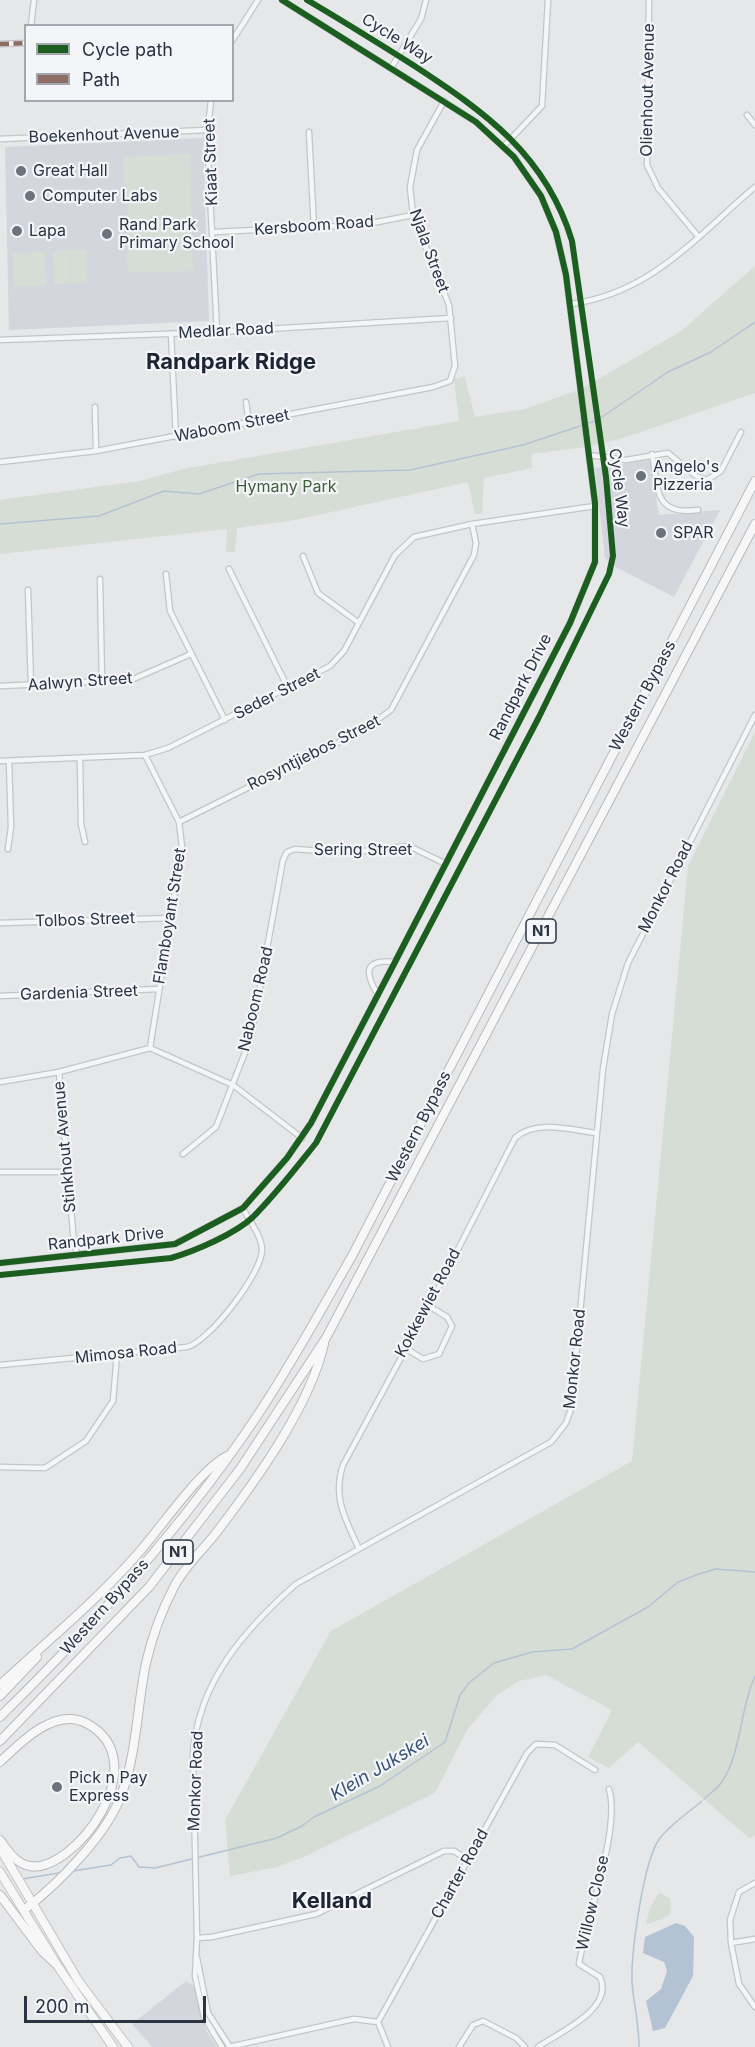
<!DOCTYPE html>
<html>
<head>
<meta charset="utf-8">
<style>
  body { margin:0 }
  #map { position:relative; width:755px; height:2047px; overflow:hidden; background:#e5e7e9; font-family:Inter,sans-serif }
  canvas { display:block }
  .legend { position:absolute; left:24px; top:24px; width:210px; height:78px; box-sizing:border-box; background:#f3f5f8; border:2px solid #a3a8b0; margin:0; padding:8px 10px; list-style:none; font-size:18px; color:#2b3443 }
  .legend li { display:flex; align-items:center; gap:12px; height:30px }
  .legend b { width:30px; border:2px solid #a3a8b0 }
  .scale { position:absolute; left:24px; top:1996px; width:182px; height:27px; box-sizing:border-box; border:3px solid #2b3443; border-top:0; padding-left:8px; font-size:18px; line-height:21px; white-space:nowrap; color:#2b3443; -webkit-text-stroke:4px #f3f5f8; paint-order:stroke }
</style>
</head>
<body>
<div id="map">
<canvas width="755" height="2047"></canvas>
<ul class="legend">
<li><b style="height:8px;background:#1b5e20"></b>Cycle path</li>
<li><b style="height:8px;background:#8d6e63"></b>Path</li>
</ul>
<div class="scale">200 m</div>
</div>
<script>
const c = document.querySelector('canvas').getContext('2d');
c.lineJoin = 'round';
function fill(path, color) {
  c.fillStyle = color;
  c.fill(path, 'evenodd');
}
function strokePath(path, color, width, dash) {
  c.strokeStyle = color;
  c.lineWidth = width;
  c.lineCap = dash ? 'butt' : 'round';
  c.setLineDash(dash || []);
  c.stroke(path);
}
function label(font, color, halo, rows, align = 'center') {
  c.font = font + ' Inter,sans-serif';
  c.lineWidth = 4.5;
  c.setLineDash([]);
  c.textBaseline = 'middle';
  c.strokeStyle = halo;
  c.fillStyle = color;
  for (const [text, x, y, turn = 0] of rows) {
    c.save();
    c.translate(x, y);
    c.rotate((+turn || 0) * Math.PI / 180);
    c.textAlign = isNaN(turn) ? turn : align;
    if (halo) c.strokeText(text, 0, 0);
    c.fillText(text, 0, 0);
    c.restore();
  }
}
const built = new Path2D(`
  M203 138 209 321 9 330 5 147Z
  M650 460 659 515 720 510 674 597 616 567 605 558 595 468Z
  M186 1981 195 1986 206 2030 217 2047H152L132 2024Z`);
const green = new Path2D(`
  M190 154 193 271 130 273V269H127L128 200H124L123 157Z
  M69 250 70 284H54L53 251Z
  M70 250H86L87 283 71 284Z
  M45 251 46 285 13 287V253L28 252 29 262V252Z
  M755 266V393L623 438 587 447 531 454 532 468 484 478 482 514H475L468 482 295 520 237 528 235 552H226L227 529 0 554V500L140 481 183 469 459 421 454 379 465 377 475 417 525 409 581 389 680 332Z
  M755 732V1836L749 1838 638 1742 609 1768 588 1757 612 1710 546 1675 519 1681 496 1696 467 1730 435 1793 308 1855 277 1867 230 1876 225 1820 331 1631 632 1461 688 866Z
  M659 1893 670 1898 671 1914 663 1919 646 1924 650 1908Z`);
const water = new Path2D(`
  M676 1923 685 1926 694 1937 693 1976 665 2028 653 2031 646 2001 661 1989 667 1971 664 1962 643 1953 645 1937Z`);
const stream = new Path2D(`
  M599 419 668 372 711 352 755 322
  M0 524 99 516 164 491 199 494 259 474 410 470 523 445 595 421
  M704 1799C709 1794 717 1789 721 1783 741 1756 740 1708 755 1676
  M73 1871 111 1865 120 1858 131 1856 139 1867 155 1868 277 1838 302 1826 314 1817 380 1786 445 1742 460 1695 469 1683 494 1663 532 1652 572 1649 648 1607 678 1582 699 1574 716 1569 755 1572
  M22 1879 59 1873
  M639 2047C639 2025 634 2004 632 1983 631 1954 643 1860 660 1838 671 1824 688 1813 702 1801`);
const street = new Path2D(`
  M649 0 647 165 658 188 697 235
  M31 26 34 0
  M232 41 258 0
  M0 44 26 43
  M391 68 421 19 426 0
  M211 100 207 136 217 332
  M747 115 755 125
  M309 132 314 229
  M0 139 207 130
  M504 146 542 106 548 0
  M214 232 362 225 413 215
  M570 304C650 294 696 237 755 187
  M171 334 176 437
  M0 340 217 332 451 318
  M246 402 249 423
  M95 407 96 451
  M652 454C659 489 653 516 698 510
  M589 455 626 460 668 453 696 476 707 480 721 471 741 432
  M0 462 96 451 433 387 450 381 455 366 449 305 413 215 410 187 417 150 444 101
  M303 556 318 593 359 623
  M229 569 288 688
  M166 574 170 611 225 720
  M100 579 102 683
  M28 590 31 685
  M0 686 131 680 191 654
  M145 755 179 822 182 847 150 1048
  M80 759 81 824 85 842
  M0 761 145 755 168 748 330 666 344 651 395 555 414 537 472 524 595 506
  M179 822 363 730 391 710 474 555 476 543 472 524
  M8 849 11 827 9 761
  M0 923 171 918
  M378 995C364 972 364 959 395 962
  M0 996 158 989
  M150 1048 233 1085 302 1138
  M59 1072 74 1243 78 1256
  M0 1082 59 1072 150 1048
  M183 1154 216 1127 251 1037 283 860 287 852 295 849 345 853 409 846 444 863
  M0 1172H67
  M0 1263 175 1244 243 1208 287 1158 311 1123 395 962 570 623 595 562V503L566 275 556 232 541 196 514 157 476 122 282 0
  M405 1348 423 1359 439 1354 452 1326 447 1317 429 1306
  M0 1365 187 1347C209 1342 262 1273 262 1250 262 1236 249 1221 243 1208
  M0 1467 45 1468 86 1441 113 1401 117 1354
  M359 1549C346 1520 332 1498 343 1465L429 1306 515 1138C535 1119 571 1130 597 1133
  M755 1883 739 1892 730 1920 731 1943 739 1984 755 2007
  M197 1938 212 1937 316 1914 444 1851H454L468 1860
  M731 1943 755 1939
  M197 1958 208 2013 230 2047
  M378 2022 527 1753 536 1744 555 1745 595 1770
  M378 2022 388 2047
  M222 2047 204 2017 195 1976 197 1938 193 1754C198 1682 245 1629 296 1584L551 1442 566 1423 571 1409 603 1069 612 1014 628 963 755 715
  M229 2047 354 2019 378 2022
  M459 2047 473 2025 483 2021 516 2038 525 2047
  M538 2047C558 2033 615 2009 600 1977L579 1964C586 1919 621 1829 609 1789`);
const primary = new Path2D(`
  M0 1848 79 1982 128 2047
  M0 1872 57 1965 113 2047`);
const highway = new Path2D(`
  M0 1685C45 1643 93 1604 134 1558 159 1531 198 1471 227 1456
  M0 1696 37 1657
  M0 1717C94 1624 183 1527 257 1416 291 1365 321 1310 352 1256L755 481
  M0 1741 149 1587 240 1469 326 1338 755 524
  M0 1762C21 1742 55 1707 86 1723 159 1761 73 1874 30 1866 16 1864 8 1851 0 1840
  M0 1895 42 1951 57 1965
  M24 1910C58 1884 108 1834 122 1793 137 1752 137 1706 146 1663 152 1637 162 1610 174 1587 184 1567 203 1550 216 1533 255 1482 310 1406 324 1344`);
const quiet = new Path2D(`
  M0 44 26 43`);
const cycleway = new Path2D(`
  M0 1263 175 1244 243 1208 287 1158 311 1123 395 962 570 623 595 562V503L566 275 556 232 541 196 514 157 476 122 282 0
  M0 1275 171 1258C195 1251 235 1234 253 1217 276 1194 296 1168 316 1143L539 717 609 574 613 556 606 477 572 241C546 155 485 112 413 65 378 43 343 21 307 0`);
const markers = [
  [21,171,6,"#6c737d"],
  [30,196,6,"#6c737d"],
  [17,231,6,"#6c737d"],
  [107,234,6,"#6c737d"],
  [641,476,6,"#6c737d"],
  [661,533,6,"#6c737d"],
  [57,1787,6,"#6c737d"]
];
const shields = [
  [541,931,30],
  [178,1552,30]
];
const shieldNames = [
  ["N1",541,931],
  ["N1",178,1552]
];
const streetNames = [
  ["Cycle Way",397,39,32],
  ["Olienhout Avenue",648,90,-89],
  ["Boekenhout Avenue",104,135,-2],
  ["Kiaat Street",211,162,-92],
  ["Kersboom Road",314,226,-4],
  ["Njala Street",429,251,70],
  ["Medlar Road",226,331,-3],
  ["Waboom Street",232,426,-11],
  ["Cycle Way",619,488,83],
  ["Aalwyn Street",80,682,-4],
  ["Randpark Drive",521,687,-63],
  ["Seder Street",277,694,-27],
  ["Western Bypass",643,696,-62],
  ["Rosyntjiebos Street",314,753,-27],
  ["Sering Street",363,850],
  ["Monkor Road",666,887,-63],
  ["Flamboyant Street",170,916,-81],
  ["Tolbos Street",85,920,-2],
  ["Gardenia Street",79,993,-2],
  ["Naboom Road",256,999,-77],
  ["Western Bypass",419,1127,-63],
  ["Stinkhout Avenue",65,1147,-95],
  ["Randpark Drive",106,1239,-6],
  ["Kokkewiet Road",428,1303,-62],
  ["Mimosa Road",126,1353,-6],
  ["Monkor Road",575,1359,-84],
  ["Western Bypass",105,1607,-48],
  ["Monkor Road",196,1781,-88],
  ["Charter Road",460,1874,-61],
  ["Willow Close",593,1903,-77]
];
const poiNames = [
  ["Great Hall",33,171],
  ["Computer Labs",42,196],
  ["Rand Park",119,225],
  ["Primary School",119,243],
  ["Lapa",29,231],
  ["Angelo's",653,467],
  ["Pizzeria",653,485],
  ["SPAR",673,533],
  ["Pick n Pay",69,1778],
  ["Express",69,1796]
];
const parkNames = [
  ["Hymany Park",286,487]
];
const waterNames = [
  ["Klein Jukskei",380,1768,-31]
];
const districtNames = [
  ["Randpark Ridge",231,362],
  ["Kelland",332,1901]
];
fill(built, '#d3d6dc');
fill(green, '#d5ddd5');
fill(water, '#b4c3d3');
strokePath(stream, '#b4c3d3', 1.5);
strokePath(street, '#c3c5c7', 7);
strokePath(primary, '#c1c4c7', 10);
strokePath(highway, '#b7babe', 10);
strokePath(street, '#f4f5f6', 4.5);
strokePath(primary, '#f7f7f8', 8);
strokePath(highway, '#f7f7f8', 8);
strokePath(quiet, '#8d6e63', 4.5, [9, 4.5]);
strokePath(cycleway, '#1b5e20', 6);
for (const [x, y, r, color] of markers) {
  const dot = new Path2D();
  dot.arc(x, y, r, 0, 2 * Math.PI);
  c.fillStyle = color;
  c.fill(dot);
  strokePath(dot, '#f3f5f8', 2);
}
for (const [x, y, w] of shields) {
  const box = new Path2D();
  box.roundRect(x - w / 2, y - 12, w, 24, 4.5);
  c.fillStyle = '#f3f5f8';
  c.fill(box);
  strokePath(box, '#2b3443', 1.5);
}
label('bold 15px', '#2b3443', null, shieldNames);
label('16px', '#2b3443', '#f3f5f8', streetNames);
label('16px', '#2b3443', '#f3f5f8', poiNames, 'left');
label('16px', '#3f5e39', '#f3f5f8', parkNames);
label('italic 18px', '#365276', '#f3f5f8', waterNames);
label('bold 22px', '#1d2534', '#f3f5f8', districtNames);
</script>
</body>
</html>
